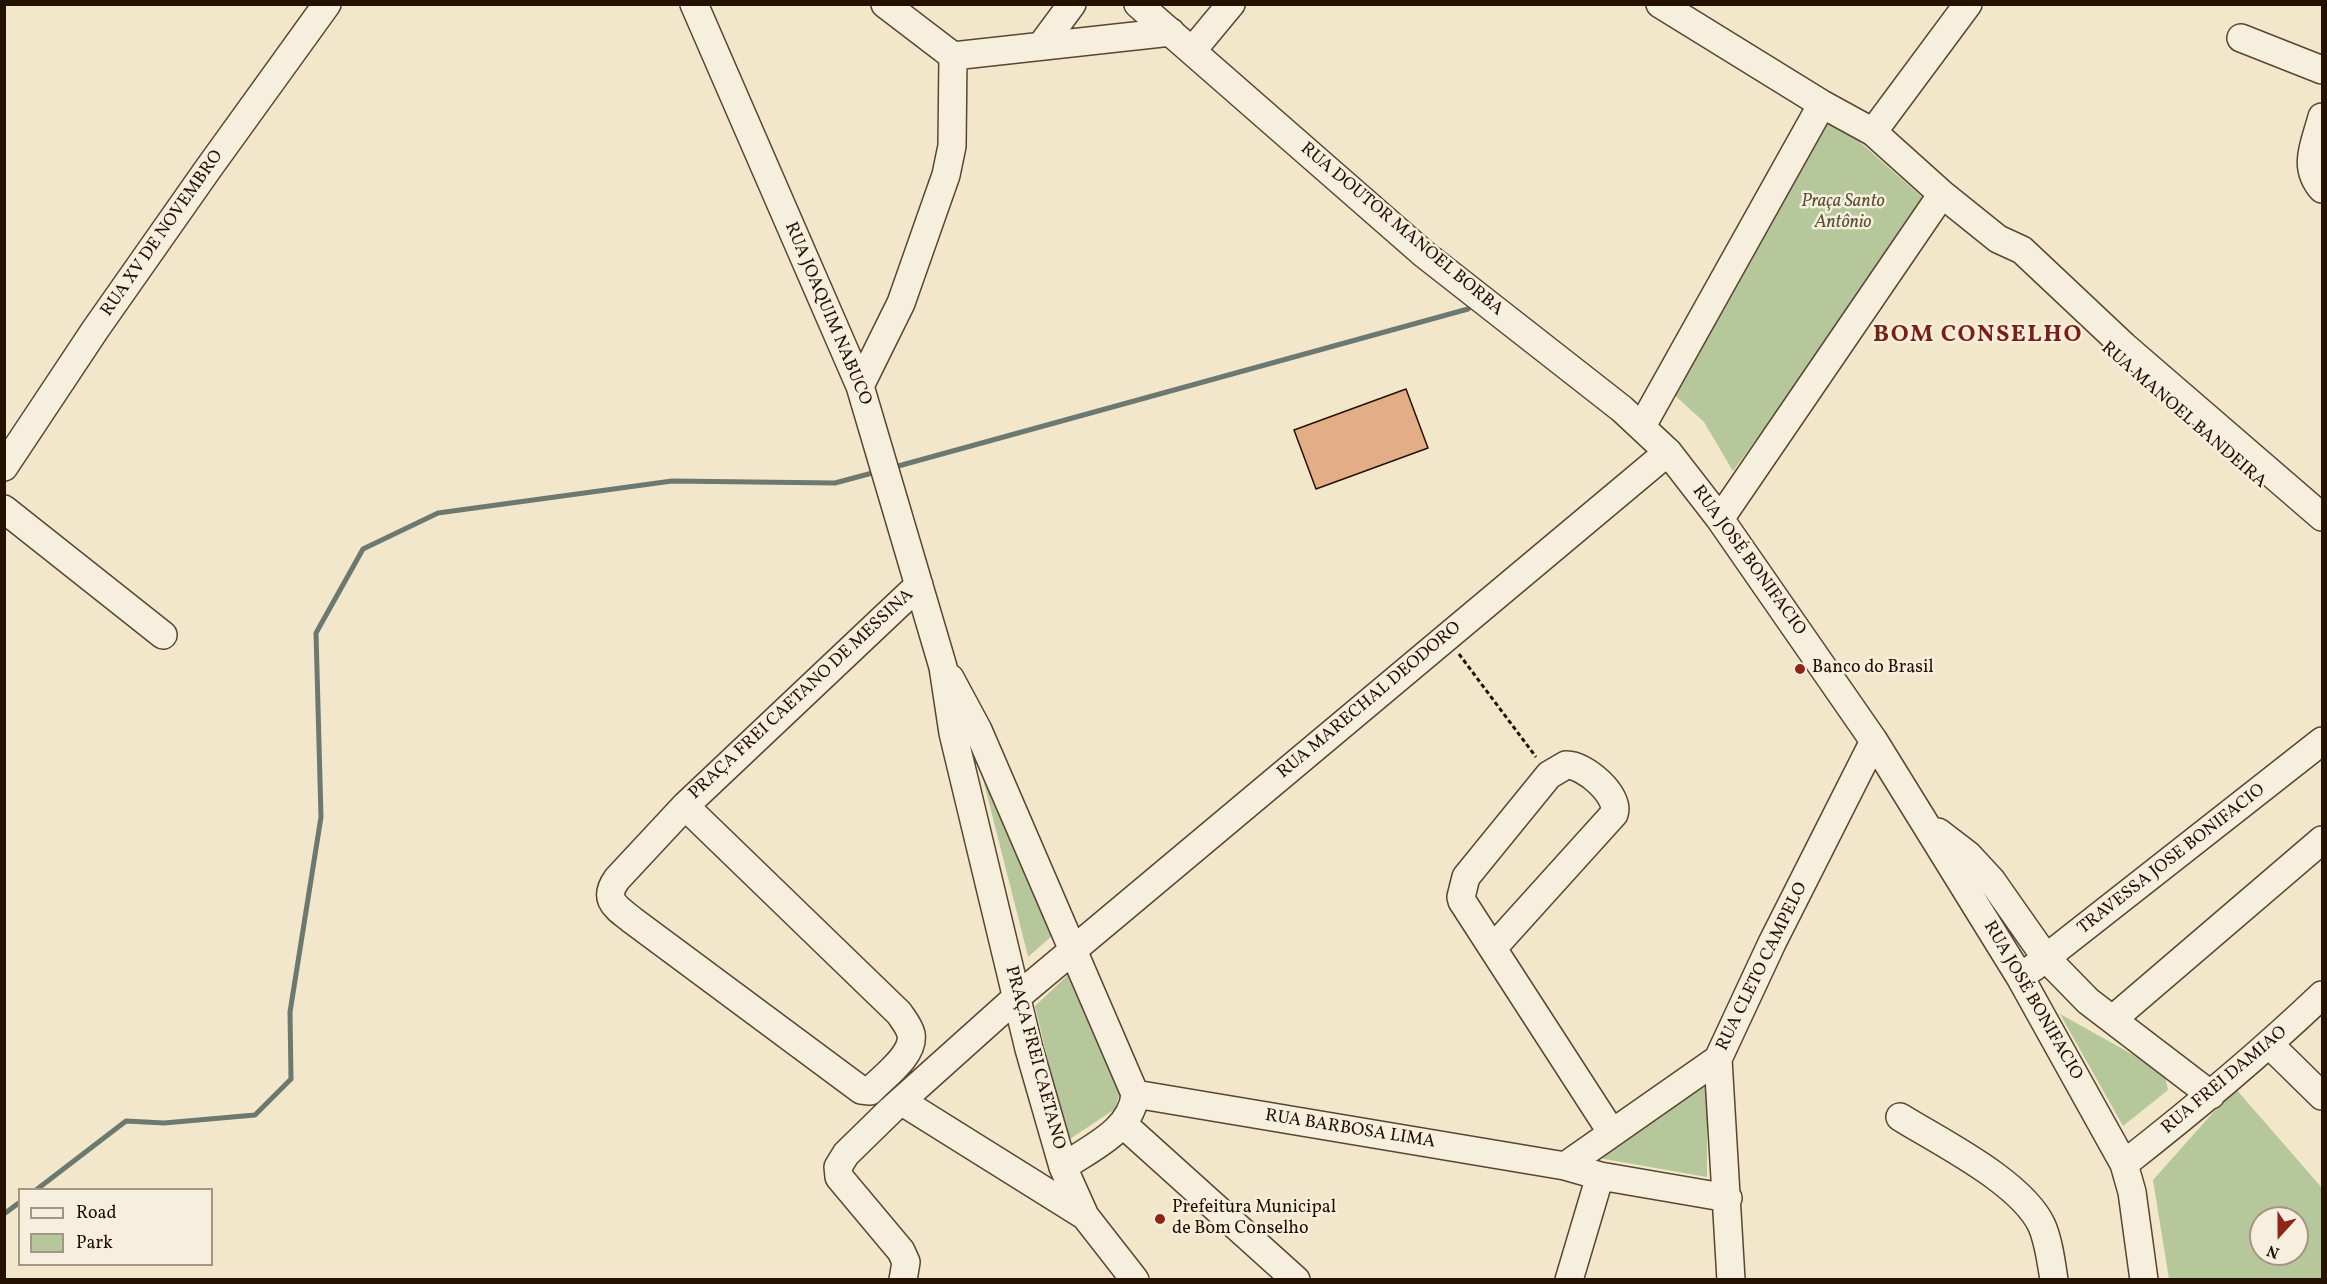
<!DOCTYPE html>
<html>
<head>
<meta charset="utf-8">
<style>
  body { margin:0 }
  #map { position:relative; width:2327px; height:1284px; overflow:hidden; background:#f2e7ca; font-family:Vollkorn,serif }
  canvas { display:block }
  .frame { position:absolute; inset:0; border:6px solid #251100; pointer-events:none }
  .legend { position:absolute; left:18px; top:1188px; width:195px; height:78px; box-sizing:border-box; background:#f7efdd; border:2px solid #a39685; margin:0; padding:8px 10px; list-style:none; font-size:18px; color:#251100 }
  .legend li { display:flex; align-items:center; gap:12px; height:30px }
  .legend b { width:30px; border:2px solid #a39685 }
  .north { position:absolute; left:2249px; top:1206px; width:60px; height:60px; box-sizing:border-box; background:#f7efdd; border:2px solid #a39685; border-radius:50%; rotate:201deg; font-size:16px; font-weight:700; line-height:24px; text-align:center; color:#251100 }
  .north::after { content:''; display:block; margin:auto; width:21px; height:27px; background:#8f2418; clip-path:polygon(50% 0,100% 100%,50% 72%,0 100%) }
</style>
</head>
<body>
<div id="map">
<canvas width="2327" height="1284"></canvas>
<div class="frame"></div>
<ul class="legend">
<li><b style="height:8px;background:#f7efdd"></b>Road</li>
<li><b style="height:16px;background:#b5c79b"></b>Park</li>
</ul>
<div class="north">N</div>
</div>
<script>
const c = document.querySelector('canvas').getContext('2d');
c.lineJoin = 'round';
function fill(path, color) {
  c.fillStyle = color;
  c.fill(path, 'evenodd');
}
function strokePath(path, color, width, dash) {
  c.strokeStyle = color;
  c.lineWidth = width;
  c.lineCap = dash ? 'butt' : 'round';
  c.setLineDash(dash || []);
  c.stroke(path);
}
function label(font, color, halo, rows, align = 'center') {
  c.font = font + ' Vollkorn,serif';
  c.lineWidth = 5;
  c.setLineDash([]);
  c.textBaseline = 'middle';
  c.strokeStyle = halo;
  c.fillStyle = color;
  for (const [text, x, y, turn = 0] of rows) {
    c.save();
    c.translate(x, y);
    c.rotate((+turn || 0) * Math.PI / 180);
    c.textAlign = isNaN(turn) ? turn : align;
    if (halo) c.strokeText(text, 0, 0);
    c.fillText(text, 0, 0);
    c.restore();
  }
}
const green = new Path2D(`
  M1837 122 1930 204 1733 471 1704 422 1670 391 1817 126Z
  M966 712 1054 934 1028 957V956Z
  M1070 973 1122 1085 1115 1109 1067 1141 1035 1006Z
  M2060 1014 2164 1072 2168 1090 2123 1126Z
  M1707 1076V1177L1593 1157Z
  M2235 1088 2322 1188V1279H2169L2153 1180ZM2261 1218H2297V1254H2261Z`);
const stream = new Path2D(`
  M891 468 1468 309
  M36 1190 126 1121 164 1123 255 1115 291 1079 290 1012 321 817 316 633 363 549 438 513 672 481 835 483 876 472
  M4 1214 20 1202`);
const building = new Path2D(`
  M1406 389 1428 448 1316 489 1294 430Z`);
const path = new Path2D(`
  M1459 654 1536 757`);
const minor = new Path2D(`
  M694 4 860 386 943 667 953 733 1029 1049 1063 1167 1085 1216 1135 1280
  M885 4 953 56 1171 32
  M1138 4 1424 254 1622 409 1668 452 1720 519 1874 741 2020 977 2124 1164 2132 1192 2144 1280
  M1660 4 1822 104 1873 132 1942 194 1998 239 2022 250 2124 346 2322 517
  M2241 38 2322 70
  M1041 46 1072 4
  M1192 51 1231 4
  M2322 117C2315 144 2302 166 2322 189
  M1873 132 1968 4
  M860 386 901 303 946 175 952 146 953 56
  M1642 426 1822 104
  M4 467 95 330 208 169 327 4
  M4 509 163 635
  M1720 519 1942 194
  M950 678 978 730 1135 1094C1132 1131 1090 1148 1063 1167
  M685 806 899 1013C903 1019 909 1026 911 1034 915 1055 883 1077 870 1091L861 1090 632 920C616 907 602 900 617 879L685 806 919 585
  M1938 832 1968 855 1992 881 2046 958 2088 1001 2211 1095
  M1493 948 1614 814C1621 796 1584 764 1566 765L1549 775 1466 877 1461 897 1462 901 1612 1133
  M2033 968 2322 741
  M2113 1019 2322 840
  M2270 1045 2322 1096
  M1135 1094 1565 1166 1600 1176 1728 1198
  M901 1101 1085 1216
  M1900 1117C1940 1142 2022 1182 2042 1226 2049 1243 2051 1261 2054 1280
  M1124 1125 1296 1280
  M2124 1164C2193 1110 2259 1055 2322 995
  M1565 1166 1718 1059
  M903 1280 906 1262 901 1251 839 1177 838 1167 846 1154 891 1110 1017 997 1668 452
  M1569 1280 1600 1176
  M1731 1280 1718 1059 1772 943 1874 741`);
const markers = [
  [1800,669,6,"#8f2418"],
  [1160,1219,6,"#8f2418"]
];
const parkNames = [
  ["Praça Santo",1843,203],
  ["Antônio",1843,224]
];
const streetNames = [
  ["RUA DOUTOR MANOEL BORBA",1401,230,40],
  ["RUA XV DE NOVEMBRO",163,234,-55],
  ["RUA JOAQUIM NABUCO",827,314,67],
  ["RUA MANOEL BANDEIRA",2183,416,41],
  ["RUA JOSÉ BONIFACIO",1748,561,54],
  ["PRAÇA FREI CAETANO DE MESSINA",802,695,-43],
  ["RUA MARECHAL DEODORO",1370,701,-40],
  ["TRAVESSA JOSE BONIFACIO",2172,860,-38],
  ["RUA CLETO CAMPELO",1763,967,-64],
  ["RUA JOSÉ BONIFACIO",2032,1001,60],
  ["PRAÇA FREI CAETANO",1034,1058,75],
  ["RUA FREI DAMIAO",2225,1081,-40],
  ["RUA BARBOSA LIMA",1350,1130,9]
];
const poiNames = [
  ["Banco do Brasil",1812,669],
  ["Prefeitura Municipal",1172,1209],
  ["de Bom Conselho",1172,1230]
];
const districtNames = [
  ["BOM CONSELHO",1978,337]
];
fill(green, '#b5c79b');
strokePath(stream, '#6c7971', 5);
fill(building, '#e2ad87');
strokePath(building, '#251100', 1.5);
strokePath(minor, '#584632', 30);
strokePath(path, '#251100', 3, [4.5, 3]);
strokePath(minor, '#f7efdd', 27);
for (const [x, y, r, color] of markers) {
  const dot = new Path2D();
  dot.arc(x, y, r, 0, 2 * Math.PI);
  c.fillStyle = color;
  c.fill(dot);
  strokePath(dot, '#f7efdd', 2);
}
label('italic 18px', '#575136', '#f7efdd', parkNames);
label('18px', '#251100', '#f7efdd', streetNames);
label('18px', '#251100', '#f7efdd', poiNames, 'left');
c.letterSpacing = '1.5px';
label('bold 24px', '#7a1f14', '#f7efdd', districtNames);
c.letterSpacing = '0px';
</script>
</body>
</html>
